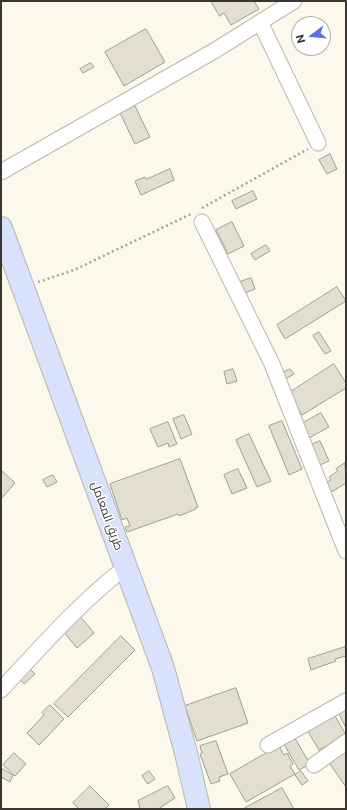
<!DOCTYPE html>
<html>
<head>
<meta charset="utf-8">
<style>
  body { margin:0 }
  #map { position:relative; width:347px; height:810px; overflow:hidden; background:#fcf9ec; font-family:"Public Sans",sans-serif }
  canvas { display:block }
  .frame { position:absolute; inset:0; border:2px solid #373631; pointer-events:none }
  .north { position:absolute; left:291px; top:16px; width:40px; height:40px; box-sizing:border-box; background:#fff; border:1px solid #afafad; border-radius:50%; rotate:254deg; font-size:11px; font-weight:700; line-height:16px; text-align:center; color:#373631 }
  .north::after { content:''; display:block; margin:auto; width:14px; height:18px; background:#5674e9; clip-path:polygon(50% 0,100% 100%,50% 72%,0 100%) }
</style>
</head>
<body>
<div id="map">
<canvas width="347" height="810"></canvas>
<div class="frame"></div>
<div class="north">N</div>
</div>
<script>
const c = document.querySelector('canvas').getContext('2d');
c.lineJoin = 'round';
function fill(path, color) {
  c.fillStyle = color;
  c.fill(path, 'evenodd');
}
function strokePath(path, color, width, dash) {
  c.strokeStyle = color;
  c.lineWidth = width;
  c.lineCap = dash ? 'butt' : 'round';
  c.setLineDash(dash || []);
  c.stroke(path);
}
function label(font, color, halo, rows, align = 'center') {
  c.font = font + ' "Public Sans",Cairo,sans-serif';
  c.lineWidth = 3;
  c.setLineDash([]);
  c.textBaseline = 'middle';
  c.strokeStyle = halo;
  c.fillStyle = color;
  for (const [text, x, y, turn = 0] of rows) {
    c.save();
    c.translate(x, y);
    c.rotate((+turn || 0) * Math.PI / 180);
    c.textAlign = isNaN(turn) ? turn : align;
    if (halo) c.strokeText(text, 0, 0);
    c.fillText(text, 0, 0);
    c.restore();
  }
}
const building = new Path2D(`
  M211 1H254L259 9 231 25 224 13 220 16Z
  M146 29 165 62 124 86 105 52Z
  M91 63 94 67 83 73 80 69Z
  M135 106 150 137 135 144 120 113Z
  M330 154 337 169 327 174 319 160Z
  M170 169 174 180 141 195 135 181 145 177 146 179Z
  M253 191 257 199 236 209 232 201Z
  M232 222 244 246 228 254 216 230Z
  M266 245 270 251 255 260 251 254Z
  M251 278 255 289 245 293 240 282Z
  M337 287 346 301 285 339 277 325Z
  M319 332 331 351 325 354 313 336Z
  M334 364 346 383V388L302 415 289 393Z
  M233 369 237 381 227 384 224 372Z
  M290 369 294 374 282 381 279 375Z
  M321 413 329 427 309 438 301 424Z
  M184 415 192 434 181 439 173 419Z
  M282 421 302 469 289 475 269 426Z
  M168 422 177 444 169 447 168 443 158 447 150 429Z
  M249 434 271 481 257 487 236 440Z
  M320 441 329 461 320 465 311 445Z
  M180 459 198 507H196V509L179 516 178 514 127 532 125 527 130 526 127 518 122 520 110 484Z
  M345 463 346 483 330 493 324 484 331 480 329 477 338 471 336 469Z
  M238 469 247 488 232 494 224 475Z
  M1 470 15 483 1 499Z
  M53 475 57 482 47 487 43 480Z
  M79 615 94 633 77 648 62 630Z
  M121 636 135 650 68 717 54 704Z
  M345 647 346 656 335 659 336 661 311 670 308 659Z
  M30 669 35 674 24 684 20 680Z
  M236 688 248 723 197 741 185 706Z
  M50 705 64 719 39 745 27 733 44 715 42 713Z
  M346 708V728L338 712Z
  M334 714 346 735 319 750 307 730Z
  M293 735 310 764 299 770 282 741Z
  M216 741 228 774 219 777 220 781 211 784 200 754 202 753 200 746Z
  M279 746 284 755 287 753 293 764 290 766 295 774 246 802 230 774Z
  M346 751V787L327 760Z
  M14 753 26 764 15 776 3 765Z
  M1 768 13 775 10 782 1 777Z
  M149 771 155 779 148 784 142 776Z
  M301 771 308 781 302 785 295 775Z
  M90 786 109 805 105 809H79L73 803Z
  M168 786 175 798 158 809H140L138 801Z
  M282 788 294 809H243Z`);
const path = new Path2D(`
  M202 208 308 149
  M38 282 74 270 191 214`);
const minor = new Path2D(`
  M260 22 318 143
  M1 172 214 51 294 1
  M202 222 272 364 346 551
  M1 690C39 649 81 601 126 567
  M268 745 346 701
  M314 765 346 742`);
const secondary = new Path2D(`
  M1 228 163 668 186 753 199 809`);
const streetNames = [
  ["طريق المعامل",107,516,70]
];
fill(building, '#e2dfd2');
strokePath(building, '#9f9d90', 1);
strokePath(minor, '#bab8ab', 17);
strokePath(secondary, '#bab8ab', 24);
strokePath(path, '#a5a39a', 2.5, [2, 3]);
strokePath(minor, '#fff', 15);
strokePath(secondary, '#d9e2fd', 22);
label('12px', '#373631', '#fff', streetNames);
</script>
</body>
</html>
